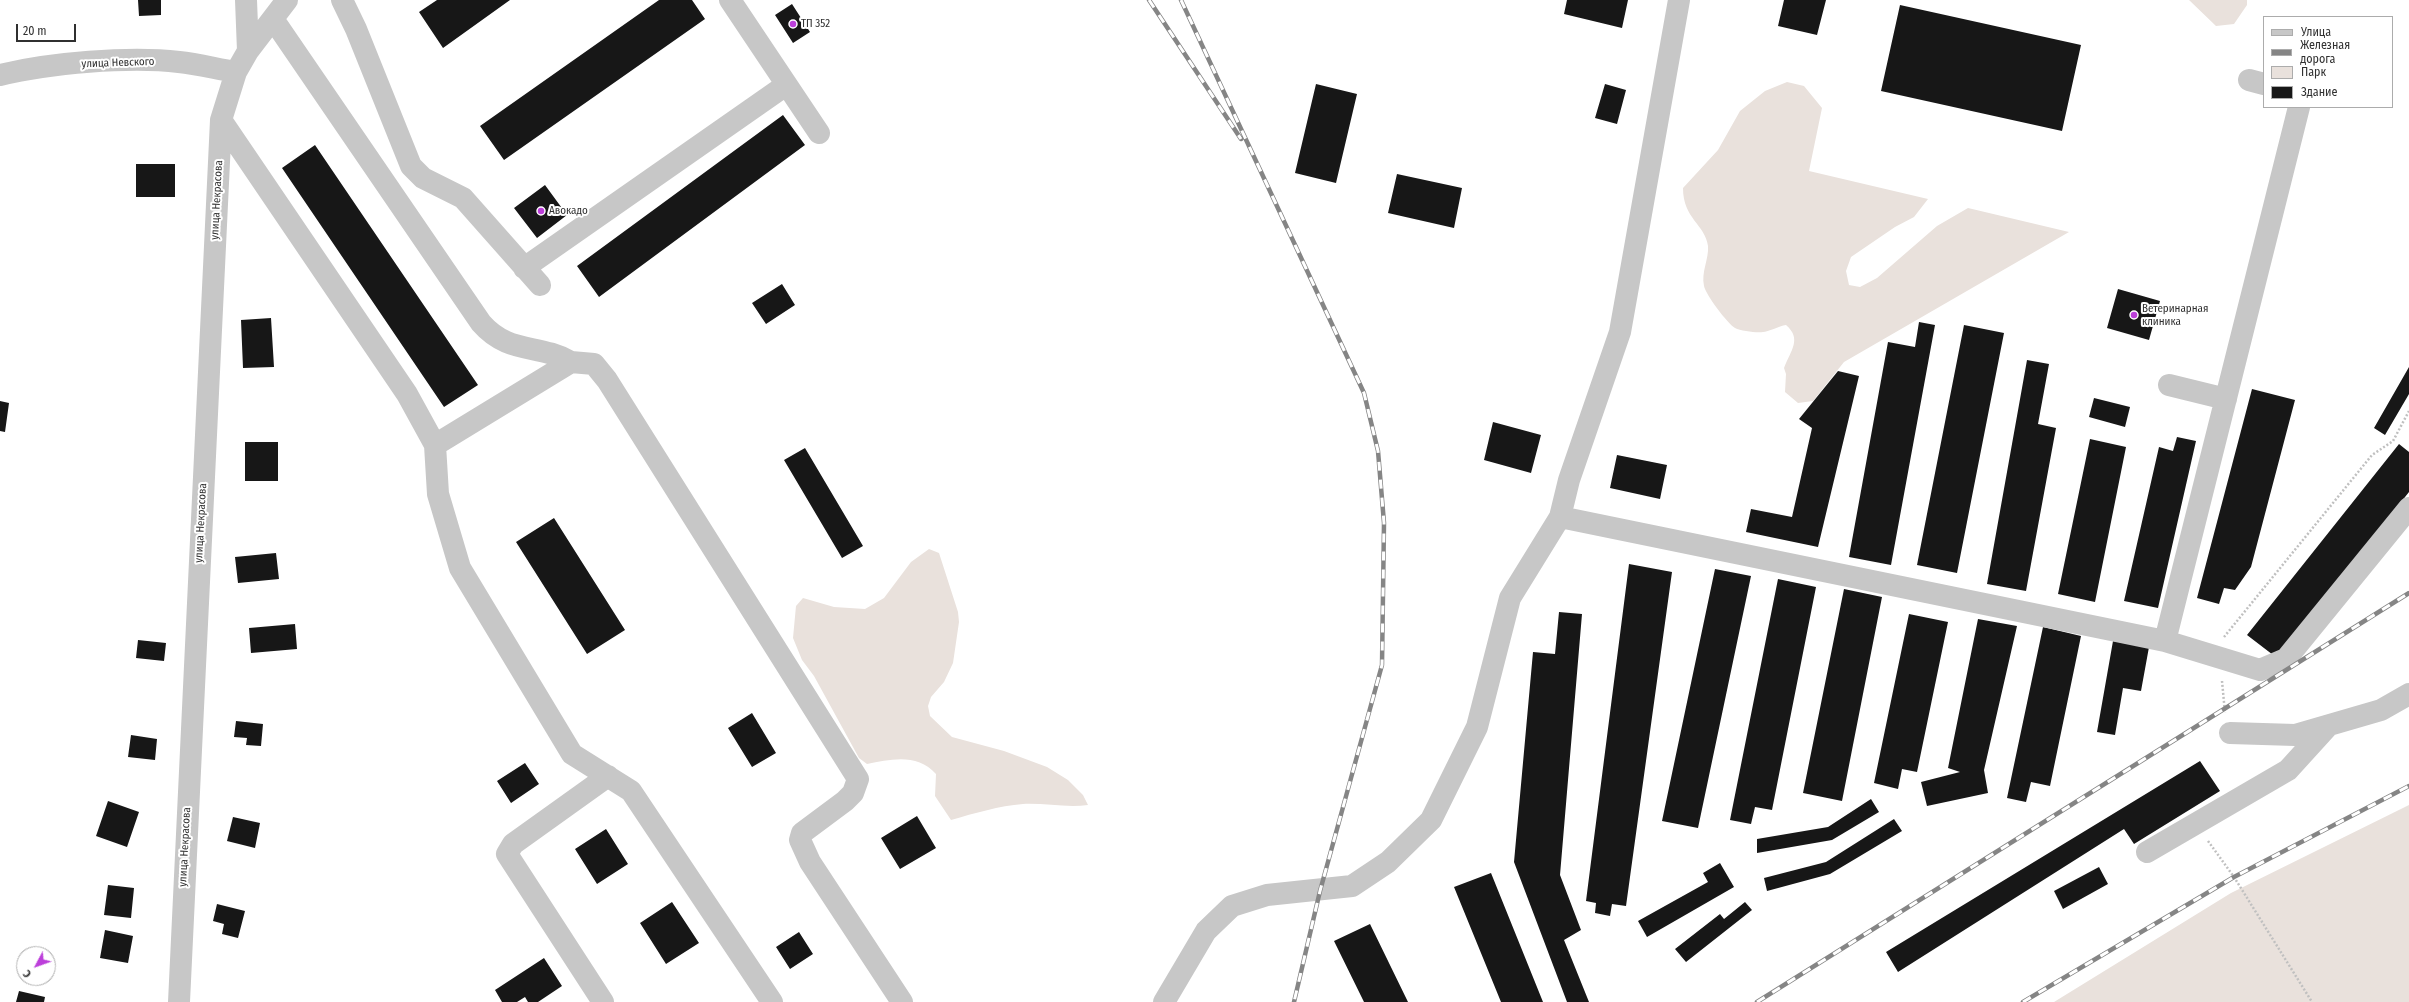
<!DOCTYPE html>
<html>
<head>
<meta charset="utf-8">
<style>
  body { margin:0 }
  #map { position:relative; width:2409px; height:1002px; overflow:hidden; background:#fff; font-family:"Fira Sans Condensed",sans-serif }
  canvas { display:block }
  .legend { position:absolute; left:2263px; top:16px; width:130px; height:92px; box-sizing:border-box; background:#fff; border:1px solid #acacac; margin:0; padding:5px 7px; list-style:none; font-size:12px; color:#303030 }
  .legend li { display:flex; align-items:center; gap:8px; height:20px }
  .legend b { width:20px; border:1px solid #acacac }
  .north { position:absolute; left:16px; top:946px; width:40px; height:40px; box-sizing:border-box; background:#fff; border:1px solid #acacac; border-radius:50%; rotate:229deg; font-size:11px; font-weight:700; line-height:16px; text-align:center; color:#303030 }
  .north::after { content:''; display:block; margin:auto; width:14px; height:18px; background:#bc3fda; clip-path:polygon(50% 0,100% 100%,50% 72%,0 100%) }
  .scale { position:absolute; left:16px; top:24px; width:60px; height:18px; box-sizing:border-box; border:2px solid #303030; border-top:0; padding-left:5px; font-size:12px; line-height:14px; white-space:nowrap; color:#303030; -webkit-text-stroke:3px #fff; paint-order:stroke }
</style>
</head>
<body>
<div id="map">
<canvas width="2409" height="1002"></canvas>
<ul class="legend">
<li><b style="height:5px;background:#c7c7c7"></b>Улица</li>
<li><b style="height:5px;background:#858585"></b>Железная дорога</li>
<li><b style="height:11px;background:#e9e1dc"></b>Парк</li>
<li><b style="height:11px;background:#171717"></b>Здание</li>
</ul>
<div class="north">С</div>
<div class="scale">20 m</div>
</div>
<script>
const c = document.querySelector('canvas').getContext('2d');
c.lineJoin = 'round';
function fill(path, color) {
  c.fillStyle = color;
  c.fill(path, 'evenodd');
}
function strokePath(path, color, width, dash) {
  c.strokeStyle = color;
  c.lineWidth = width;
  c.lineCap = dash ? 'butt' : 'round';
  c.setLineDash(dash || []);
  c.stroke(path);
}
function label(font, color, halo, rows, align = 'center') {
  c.font = font + ' "Fira Sans Condensed",sans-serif';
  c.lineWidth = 4;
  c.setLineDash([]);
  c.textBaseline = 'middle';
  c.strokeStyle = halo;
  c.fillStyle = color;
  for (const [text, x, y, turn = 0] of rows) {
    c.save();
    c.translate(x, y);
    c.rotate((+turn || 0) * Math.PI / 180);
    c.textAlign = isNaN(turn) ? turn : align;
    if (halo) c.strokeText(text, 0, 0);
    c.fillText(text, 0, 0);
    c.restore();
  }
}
const green = new Path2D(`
  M2189 0H2247V5L2234 24 2216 26Z
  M1787 82 1804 86 1822 108 1809 171 1928 199 1914 217 1895 227 1851 257 1846 271 1849 285 1860 287 1877 278 1937 226 1968 208 2069 232 1844 362 1813 401 1798 403 1785 392 1786 374 1784 368C1791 350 1802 339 1786 325 1779 326 1768 332 1763 332 1757 333 1741 331 1735 328 1727 323 1706 295 1704 286 1701 272 1709 259 1708 246 1705 224 1683 219 1683 188L1718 150 1740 111 1765 91Z
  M929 549 939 553 958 612 959 622 953 663 944 682 931 697 928 706 930 716 952 737 1004 751 1047 767 1068 780 1083 795 1088 805C1067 808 1045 803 1023 804 999 806 975 813 951 820L935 796 936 774C918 753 891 759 867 764L859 758 814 676 802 660 793 638 796 606 803 598 834 607 865 609 884 598 911 562Z
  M2409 805V1002H2054L2231 893Z`);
const building = new Path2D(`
  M138 0H161V15L139 16Z
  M437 0H510L443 48 419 12Z
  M659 0H692L705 19 504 160 480 126Z
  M1567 0H1628L1622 28 1564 14Z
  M1784 0H1826L1817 35 1778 26Z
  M792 4 810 32 793 43 775 15Z
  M1900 5 2081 45 2062 131 1881 91Z
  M1316 84 1357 94 1336 183 1295 173Z
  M1605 84 1626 90 1617 124 1595 118Z
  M783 115 805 145 599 297 577 266Z
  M315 145 478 385 444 407 282 168Z
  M136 164H175V197H136Z
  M1397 174 1462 188 1454 228 1388 213Z
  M545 185 567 215 537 238 514 208Z
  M782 284 795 305 766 324 752 303Z
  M2118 289 2160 301 2149 340 2107 328Z
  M271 318 274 367 243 368 241 320Z
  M1919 322 1935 325 1891 565 1849 557 1888 342 1915 347Z
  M1964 325 2004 333 1957 573 1917 565Z
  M2027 360 2049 364 2038 424 2056 428 2026 591 1987 584Z
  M2409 367V394L2385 435 2374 428Z
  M1838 371 1859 376 1818 547 1746 532 1751 509 1792 517 1812 428 1799 419Z
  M2252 389 2295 400 2251 567 2235 590 2224 588 2219 604 2197 598Z
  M2094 398 2130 407 2125 427 2089 417Z
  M0 401 9 403 5 432 0 431Z
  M1493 422 1541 435 1531 473 1484 460Z
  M2177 437 2196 441 2158 608 2124 601 2159 447 2173 451Z
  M2090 439 2126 447 2095 602 2058 594Z
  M245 442H278V481H245Z
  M2399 444 2409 452V492L2277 658 2247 635Z
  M805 448 863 546 842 558 784 460Z
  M1617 455 1667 465 1660 499 1610 488Z
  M554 518 625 630 587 654 516 542Z
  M276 553 279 579 238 583 235 557Z
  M1629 564 1672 572 1626 906 1612 904 1610 916 1595 913 1596 903 1586 901Z
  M1715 569 1751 576 1698 828 1662 821Z
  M1778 579 1816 587 1772 810 1755 807 1751 824 1730 820Z
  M1844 589 1882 597 1842 801 1803 793Z
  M1559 612 1582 614 1560 875 1581 930 1564 940 1589 1002H1567L1514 862 1533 652 1555 654Z
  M1909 614 1948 622 1917 772 1902 769 1898 789 1874 783Z
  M1978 619 2017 626 1984 770 1988 793 1927 806 1921 782 1960 772 1948 768Z
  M295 624 297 649 251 653 249 628Z
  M2043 627 2081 636 2050 786 2031 782 2026 802 2007 798Z
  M138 640 166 643 164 661 136 658Z
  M2113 641 2149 647 2141 691 2123 688 2115 735 2097 732Z
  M752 713 776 753 752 767 728 728Z
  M236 721 263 724 261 746 246 745 247 738 234 737Z
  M131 735 157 739 155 760 128 757Z
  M2200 761 2220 791 2134 844 2124 829 1898 972 1886 952Z
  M525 763 539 784 511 803 497 781Z
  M1871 799 1879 812 1832 840 1757 853V839L1828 827Z
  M108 801 139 812 127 847 96 836Z
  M917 816 936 848 900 869 881 838Z
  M233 817 260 823 255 848 227 841Z
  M1894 819 1902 831 1830 874 1767 891 1764 878 1826 862Z
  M606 829 628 864 597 884 575 849Z
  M1720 863 1734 887 1647 937 1638 921 1708 882 1703 873Z
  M2099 867 2108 884 2063 909 2054 891Z
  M1491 873 1543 1002H1501L1454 887Z
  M108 885 134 888 131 918 104 915Z
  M672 902 699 943 666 964 640 923Z
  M1745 902 1752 910 1686 962 1675 949 1720 914 1724 919Z
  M217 904 245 911 238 938 222 934 224 924 213 921Z
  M1370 924 1408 1002H1364L1334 941Z
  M105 930 133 936 128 963 100 958Z
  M799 932 813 954 790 969 776 947Z
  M544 958 562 986 538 1002H528L525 997 517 1002H502L495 990Z
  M19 991 45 997 44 1002H16Z`);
const path = new Path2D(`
  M2224 637 2372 455 2393 441 2409 411
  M2222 681 2225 713
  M2208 841 2234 877 2312 1002`);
const minor = new Path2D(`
  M246 0 248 51
  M342 0 356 29 411 166 423 178 463 198 540 285
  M730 0 819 133
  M273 19 481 323C509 355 538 343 571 362
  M0 75C49 63 129 56 179 62 198 64 217 69 236 72
  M2249 80 2264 84
  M221 120 407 394 435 445 438 494 460 568 572 754 631 791 772 1002
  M524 268 786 85
  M2169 385 2226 399
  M435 445 571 362 594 364 607 380 858 779 853 793 845 801 802 833 800 840 810 862 902 1002
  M1560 517 1569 480 1620 332 1679 0
  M2165 641 2260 670 2286 659 2409 508
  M2230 733 2295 735 2381 710 2409 694
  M2147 852 2288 770 2328 726
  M179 1002 221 120 236 72 248 51 287 0
  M603 1002 507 854 513 844 608 776
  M1164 1002 1206 931 1232 906 1267 895 1352 886 1388 862 1431 820 1477 727 1510 598 1560 517 2165 641 2299 107`);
const rail = new Path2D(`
  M1149 0 1241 139
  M1181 0 1364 393 1378 451 1384 523 1382 665 1320 891 1294 1002
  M1757 1002 2409 593
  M2023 1002 2234 877 2409 786`);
const markers = [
  [793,24,4,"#bc3fda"],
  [541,211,4,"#bc3fda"],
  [2134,315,4,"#bc3fda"]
];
const poiNames = [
  ["ТП 352",801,24],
  ["Авокадо",549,211],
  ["Ветеринарная",2142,309],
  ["клиника",2142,322]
];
const streetNames = [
  ["улица Невского",118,63,-2],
  ["улица Некрасова",217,200,-87],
  ["улица Некрасова",201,523,-87],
  ["улица Некрасова",185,847,-87]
];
fill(green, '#e9e1dc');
fill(building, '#171717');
strokePath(path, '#c0c0c0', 2.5, [2, 2]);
strokePath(minor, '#c7c7c7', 22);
strokePath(rail, '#858585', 4.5);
strokePath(rail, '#fff', 3, [9]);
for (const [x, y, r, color] of markers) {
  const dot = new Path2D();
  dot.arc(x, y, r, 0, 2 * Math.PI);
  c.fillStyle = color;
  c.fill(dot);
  strokePath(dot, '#fff', 1.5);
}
label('11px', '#303030', '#fff', poiNames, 'left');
label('11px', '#303030', '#fff', streetNames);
</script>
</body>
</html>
